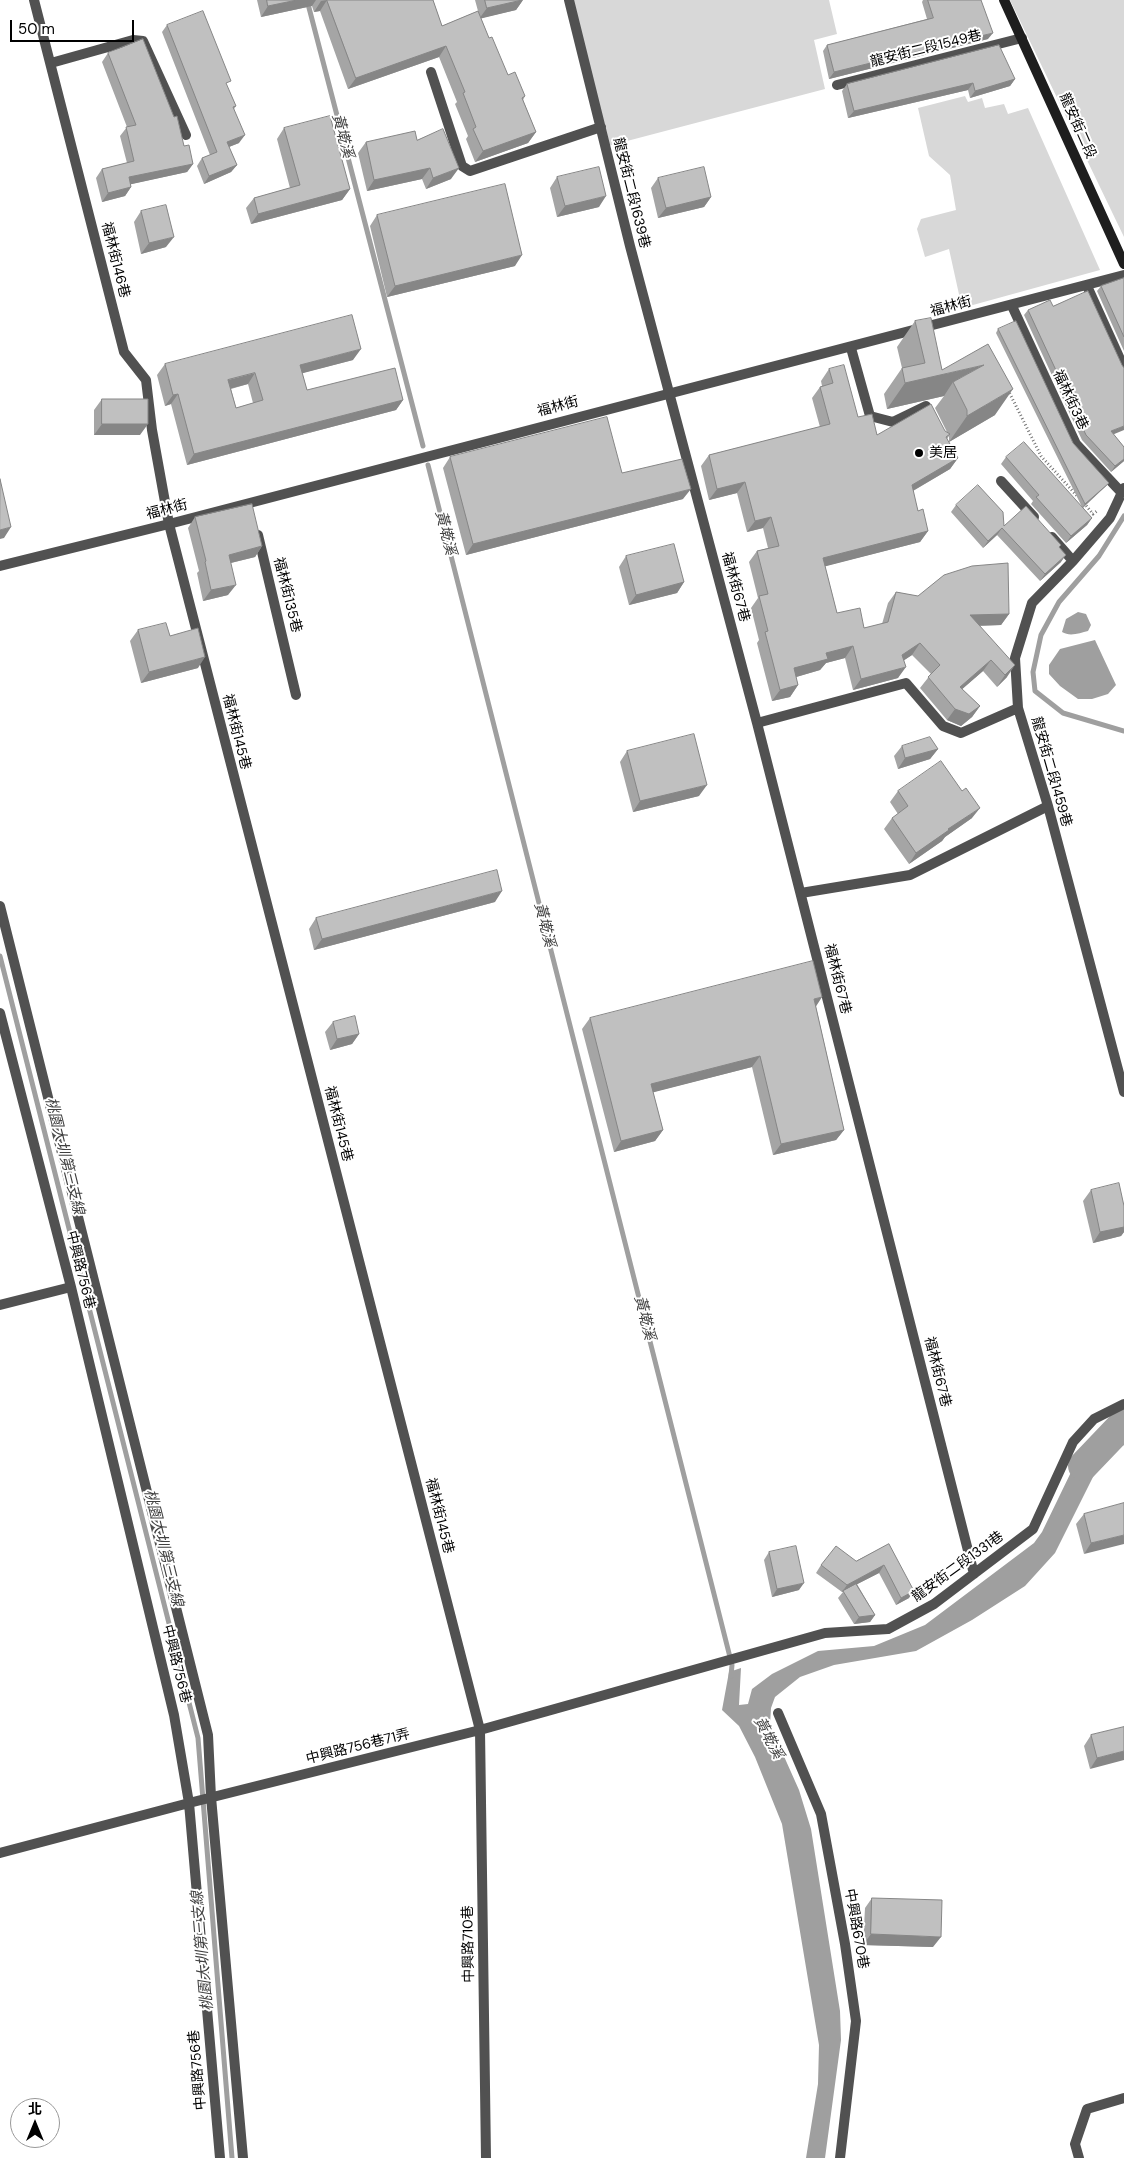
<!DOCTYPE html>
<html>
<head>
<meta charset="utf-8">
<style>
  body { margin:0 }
  #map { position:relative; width:1124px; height:2158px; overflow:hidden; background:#fff; font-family:"DM Sans","Noto Sans TC",sans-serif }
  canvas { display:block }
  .north { position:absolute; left:10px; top:2098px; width:50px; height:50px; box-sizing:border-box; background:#fff; border:1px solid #999; border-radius:50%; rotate:0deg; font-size:14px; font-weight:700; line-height:20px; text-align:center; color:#000 }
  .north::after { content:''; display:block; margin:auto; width:18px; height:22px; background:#000; clip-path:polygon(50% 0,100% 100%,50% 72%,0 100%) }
  .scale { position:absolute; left:10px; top:20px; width:124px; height:22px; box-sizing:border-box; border:2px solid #000; border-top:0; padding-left:6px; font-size:15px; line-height:18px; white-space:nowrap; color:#000; -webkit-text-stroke:4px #fff; paint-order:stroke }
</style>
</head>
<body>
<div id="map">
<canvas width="1124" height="2158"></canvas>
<div class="north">北</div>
<div class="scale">50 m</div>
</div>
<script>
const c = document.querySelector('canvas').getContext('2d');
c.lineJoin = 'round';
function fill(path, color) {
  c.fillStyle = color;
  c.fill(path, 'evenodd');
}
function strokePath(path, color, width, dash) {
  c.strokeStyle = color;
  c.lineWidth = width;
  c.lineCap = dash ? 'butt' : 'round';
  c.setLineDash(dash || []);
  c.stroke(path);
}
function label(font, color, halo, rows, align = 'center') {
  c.font = font + ' "DM Sans","Noto Sans TC",sans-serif';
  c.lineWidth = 4;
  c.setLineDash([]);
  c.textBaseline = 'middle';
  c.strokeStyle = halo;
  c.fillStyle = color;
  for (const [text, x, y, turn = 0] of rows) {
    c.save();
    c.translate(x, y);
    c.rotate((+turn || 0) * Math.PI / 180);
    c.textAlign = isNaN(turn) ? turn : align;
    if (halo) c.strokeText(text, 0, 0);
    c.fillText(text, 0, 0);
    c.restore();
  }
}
const green = new Path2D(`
  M571 0H829L837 34 814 40 825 89 608 146Z
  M1010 0H1124V237Z
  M965 96 968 102 982 98 985 108 1004 104 1008 114 1028 108 1100 270 962 308 949 249 925 257 917 229 921 219 956 210 950 175 929 156 918 108Z`);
const water = new Path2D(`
  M1078 612 1086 614 1091 625 1088 631C1080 633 1070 637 1062 632L1066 619Z
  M1095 640 1116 685 1108 694 1092 699H1078L1060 686 1049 674V665L1060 649Z
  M1124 1429V1445L1108 1453 1097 1469 1055 1553 1025 1586 972 1620 916 1651 834 1665 800 1677 775 1697 771 1708 770 1725 799 1790 811 1829 840 2011 841 2040 825 2158H806L818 2084 819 2045 782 1824 755 1757 739 1726 722 1710 729 1672 741 1668 739 1705 748 1704 752 1689 772 1674 818 1651 874 1646 925 1625 1034 1543 1042 1532 1074 1466C1087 1449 1105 1439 1124 1429Z`);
const stream = new Path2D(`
  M307 0 423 446
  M428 465 732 1665 731 1676
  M1124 516 1099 556 1059 602 1041 635 1033 672 1035 691 1063 713 1124 731
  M0 956 198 1738 232 2158`);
const river = new Path2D(`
  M1083 1466 1124 1423`);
const path = new Path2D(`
  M1008 390 1041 456 1078 497
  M1084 503 1093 514 1097 511`);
const lane = new Path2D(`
  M34 0 124 352 146 380 152 430 169 524 480 1730 486 2158
  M569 0 630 246 757 723 974 1574
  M51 63 133 40 143 41 186 135
  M431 72 462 166 470 171 601 127
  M837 85 1022 38
  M1087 286 1124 368
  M1012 306 1076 444 1122 493
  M851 348 870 416 893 422 926 406 932 418
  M1001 481 1034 517
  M1124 488 1110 518 1073 561 1032 603 1015 658 1018 708 1048 806 1124 1092
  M258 535 296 695
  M1052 537 1073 561
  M757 723 906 683 943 726 961 733 1018 708
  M801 893 910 875 1048 806
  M0 906 208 1735 211 1797 243 2158
  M0 1013 71 1287 174 1715 189 1803 220 2158
  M0 1305 71 1287
  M778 1713 821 1814 845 1944 856 2021 840 2158
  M0 1853 189 1803 480 1730 825 1633 888 1629 934 1604 1033 1529 1073 1442 1094 1419 1124 1404
  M1079 2158 1075 2144 1087 2109 1124 2098`);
const street = new Path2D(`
  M0 566 169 524 1124 275`);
const secondary = new Path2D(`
  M1004 0 1124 264`);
const wall = new Path2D(`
  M257 0H433L442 26 478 11 475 0H523L516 10 481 18 489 38 508 75 525 96 523 100 536 132 528 143 475 162 466 139 468 136 455 104 457 102 439 57 348 89 320 11 314 12 312 6 261 17Z
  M923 0H981L988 39 829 79 823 51 827 45 927 19 922 2Z
  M167 25 227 87 236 106 234 109 239 143 229 147 237 165 231 172 204 184 197 166 202 158 210 155 162 32Z
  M108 53 184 146 193 164 187 172 131 184V187L125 196 102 202 96 178 102 169 127 163 120 136 127 127 102 62Z
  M1015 79 1010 86 970 98 968 90 848 118 842 91 847 84Z
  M284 128 350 189 342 200 251 224 246 208 254 198 290 188 277 139Z
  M417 140 451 179 426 189 422 179 367 191 358 153 366 142Z
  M557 177 599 207 557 217 550 188Z
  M658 178 711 197 704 207 658 218 651 188Z
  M141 211 166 247 141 254 134 222Z
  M377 215 515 266 387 297 370 226Z
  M1124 278V351L1097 291 1101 286Z
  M1028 310 1113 434 1124 447V461L1111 472 1082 440 1024 315Z
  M915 321 942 370 995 415 949 442V436L947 439 958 458 950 469 913 491 918 511 928 531 920 542 825 566 837 613 864 628 882 624 888 603 896 592 1009 614 1001 625 980 626 1007 677 997 687 983 671 962 689 980 706 972 717 961 726 947 720 920 688 931 674 912 655 904 660 898 678 853 690 845 658 826 663 820 670 796 677 798 685 790 697 772 701 757 643 759 640 751 608 758 598 749 562 757 551 768 548 763 528 747 532 737 493 709 500 701 466 709 455 820 427 812 398 820 387 822 386 821 381 829 369 858 417 877 435 945 431 947 432 935 408 944 396 887 409 884 394 902 368 897 347Z
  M998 329 1073 443 1106 486 1083 508 1092 518 1087 525 1066 543 1031 504 1033 501 1001 464 1006 457 1082 507 996 333Z
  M353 360 302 373 307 390 403 400 396 410 187 465 171 404 165 406 157 375 165 364ZM248 384 253 403 236 408 231 389Z
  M102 399 140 435H94V410Z
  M450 457 622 473 683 499 466 555 443 468Z
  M956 505 1004 526 1059 548 1061 562 1040 581 997 535 983 548 951 512Z
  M195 517 262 546 255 557 231 563 228 595 203 601 197 573 199 571 188 528Z
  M626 556 684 582 677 593 629 605 619 567Z
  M138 630 170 636 198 668 141 683 130 641Z
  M902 746 938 749 930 759 898 769 894 756Z
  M627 751 699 796 633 812 620 762Z
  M898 791 972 818 945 837 942 841 909 864 884 829 892 818 898 814 890 802Z
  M495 902 314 950 309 929 316 918Z
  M816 1007 844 1130 836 1140 773 1155 752 1067 653 1092 663 1130 655 1141 614 1152 582 1029 590 1018Z
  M333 1022 359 1034 352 1044 330 1050 325 1032Z
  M1091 1190 1124 1206V1232L1121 1236 1093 1243 1083 1201Z
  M1124 1503 1084 1554 1076 1524 1084 1514Z
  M889 1544 909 1598 896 1605 879 1573 857 1584 875 1615 870 1622 854 1624 838 1598 843 1592H842L816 1573 821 1565 856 1561Z
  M769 1552 799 1590 772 1597 764 1560Z
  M1124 1727 1090 1769 1084 1746 1091 1735Z
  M872 1898 933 1947 863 1945 865 1908Z`);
const shadedWall = new Path2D(`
  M297 0H316L312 6 261 17 268 6Z
  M327 0 320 11 314 12 321 1Z
  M523 0 516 10 479 19 487 8Z
  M993 33 988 39 829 79 834 72Z
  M446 46 439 57 348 89 356 78Z
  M1015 79 1010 86 970 98 975 91Z
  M973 83 968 90 848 118 854 111Z
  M536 132 528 143 475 162 483 151Z
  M245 135 239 143 221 150 227 142Z
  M193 164 187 172 123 186 129 177Z
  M237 165 231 172 204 184 209 176Z
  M430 168 422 179 367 191 374 180Z
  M459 168 451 179 426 189 433 178Z
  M131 187 125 196 102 202 108 193Z
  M350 189 342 200 251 224 258 214Z
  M606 196 599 207 557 217 565 206Z
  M711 197 704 207 658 218 666 208Z
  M174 237 166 247 141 254 149 243Z
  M522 255 515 266 387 297 395 286Z
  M361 349 353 360 292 376 300 365Z
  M984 365 953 382 944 396 887 409 905 383Z
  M255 373 248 384 221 391 228 380Z
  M1013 389 995 415 949 442 967 416Z
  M178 394 171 404 165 406 173 395Z
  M403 400 396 410 187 465 194 454Z
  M102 424H148L140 435H94Z
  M1124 426V430L1107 437 1111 431Z
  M958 458 950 469 904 496 912 485Z
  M1124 459V461L1111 472 1115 466Z
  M745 482 737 493 709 500 717 489Z
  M1109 483 1106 486 1082 508 1085 504Z
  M691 489 683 499 466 555 473 544Z
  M771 517 763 528 747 532 755 521Z
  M1092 518 1087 525 1066 543 1071 536Z
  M11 527 4 538 0 539V530Z
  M1002 528 997 535 983 548 988 541Z
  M928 531 920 542 815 569 823 558Z
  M262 546 255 557 222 565 229 555Z
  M1066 555 1061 562 1040 581 1045 574Z
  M684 582 677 593 629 605 636 595Z
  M236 585 228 595 203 601 211 590Z
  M1009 614 1001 625 962 626 970 615Z
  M920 643 912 655 894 667 902 655Z
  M853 646 845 658 826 663 820 670 786 680 794 668 826 653Z
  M205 657 198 668 141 683 149 672Z
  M991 660 983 671 952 698 960 687Z
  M1015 665 1007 677 997 687 1005 675Z
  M906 667 898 678 853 690 861 679Z
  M798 685 790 697 772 701 780 690Z
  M980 706 972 717 961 726 947 720 955 709Z
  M938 749 930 759 898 769 905 758Z
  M707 785 699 796 633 812 640 801Z
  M980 808 972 818 945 837 942 841 909 864 916 853 948 829Z
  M502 891 495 902 314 950 322 939Z
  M822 997 815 1008 814 999Z
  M359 1034 352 1044 330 1050 337 1039Z
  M760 1056 752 1067 643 1095 651 1084Z
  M663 1130 655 1141 614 1152 621 1141Z
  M844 1130 836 1140 773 1155 781 1144Z
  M1124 1227V1232L1121 1236 1093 1243 1100 1232Z
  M1124 1535V1544L1084 1554 1091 1543Z
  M884 1565 879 1573 842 1592 847 1585Z
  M804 1583 799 1590 772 1597 777 1589Z
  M914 1591 909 1598 896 1605 901 1598Z
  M875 1615 870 1622 854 1624 859 1617Z
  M1124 1751V1760L1090 1769 1097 1758Z
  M871 1934 941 1937 933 1947 863 1945Z`);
const building = new Path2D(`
  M267 0H297L268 6Z
  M327 0H433L442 26 478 11 489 38 492 37 508 75 515 72 525 96 522 98 536 132 483 151 473 129 476 127 463 93 465 92 446 46 356 78Z
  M485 0H522L487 8Z
  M928 0H981L993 33 834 72 827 45 933 18Z
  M203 11 231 81 226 83 236 106 233 107 245 135 227 142 237 165 209 176 202 158 217 152 167 25Z
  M143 39 174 117 177 116 184 146 189 145 193 164 129 177 131 187 108 193 102 169 134 161 126 127 136 125 108 53Z
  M999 45 1015 79 975 91 973 83 854 111 847 84Z
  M330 116 350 189 258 214 254 198 300 185 284 128Z
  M443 129 459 168 433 178 430 168 374 180 366 142 415 131 417 140Z
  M599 167 606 196 565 206 557 177Z
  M704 167 711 197 666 208 658 178Z
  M505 184 522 255 395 286 377 215Z
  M166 205 174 237 149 243 141 211Z
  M1124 278V337L1101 286Z
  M1088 291 1122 365 1124 368V426L1111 431 1124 447V459L1115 466 1086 435 1028 310 1050 300 1053 306Z
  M352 315 361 349 300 365 307 390 395 368 403 400 194 454 178 394 173 395 165 364ZM255 373 263 400 236 408 228 380Z
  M931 318 942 370 988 344 1013 389 967 416V410L953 382 984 365 905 383 902 368 925 363 915 321Z
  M1016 321 1073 443 1109 483 1085 504 998 329Z
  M844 365 858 417 872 414 877 435 931 404 945 431 950 434 946 437 958 458 912 485 918 511 923 509 928 531 823 558 837 613 860 608 864 628 888 622 896 592 918 596 944 575 972 566 1008 563 1009 614 970 615 1015 665 1005 675 991 660 960 687 980 706 969 714 955 709 928 677 940 665 920 643 902 655 906 667 861 679 853 646 826 653 828 659 794 668 798 685 780 690 765 632 768 631 759 596 768 594 757 551 779 546 771 517 755 521 745 482 717 489 709 455 830 424 820 387 833 383 829 369Z
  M102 399H148V424H102Z
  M607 417 622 473 682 459 691 489 473 544 450 457Z
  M1024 442 1092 518 1071 536 1036 497 1039 495 1006 457Z
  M0 479 11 527 0 530Z
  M978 485 1003 512 1004 526 1026 506 1061 545 1059 547 1066 555 1045 574 1002 528 988 541 956 505Z
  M252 504 262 546 229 555 236 585 211 590 205 562 206 561 195 517Z
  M674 544 684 582 636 595 626 556Z
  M166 623 170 636 198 628 205 657 149 672 138 630Z
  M694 734 707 785 640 801 627 751Z
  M930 737 938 749 905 758 902 746Z
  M941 761 962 791 966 788 980 808 948 829 949 830 916 853 892 818 908 806 898 791Z
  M497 870 502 891 322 939 316 918Z
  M813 961 822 997 814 999 844 1130 781 1144 760 1056 651 1084 663 1130 621 1141 590 1018Z
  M355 1016 359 1034 337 1039 333 1022Z
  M1119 1183 1124 1206V1227L1100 1232 1091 1190Z
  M1124 1503V1535L1091 1543 1084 1514Z
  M889 1544 914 1591 901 1598 884 1565 847 1585 821 1565 836 1546 856 1561Z
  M796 1546 804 1583 777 1589 769 1552Z
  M856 1584 875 1615 859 1617 843 1591Z
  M1124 1727V1751L1097 1758 1091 1735Z
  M872 1898 942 1900 941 1937 871 1934Z`);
const markers = [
  [919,453,5,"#000"]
];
const streetNames = [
  ["龍安街二段1549巷",926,49,-14],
  ["龍安街二段",1077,126,66],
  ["龍安街二段1639巷",631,193,76],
  ["福林街146巷",115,260,76],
  ["福林街",951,307,-15],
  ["福林街3巷",1070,400,65],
  ["福林街",558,407,-15],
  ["福林街",167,510,-14],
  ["福林街67巷",735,587,75],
  ["福林街135巷",287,595,76],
  ["福林街145巷",236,732,76],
  ["龍安街二段1459巷",1051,772,74],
  ["福林街67巷",837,979,76],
  ["福林街145巷",338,1124,76],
  ["中興路756巷",80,1270,76],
  ["福林街67巷",937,1372,76],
  ["福林街145巷",439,1516,76],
  ["龍安街二段1331巷",958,1567,-36],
  ["中興路756巷",176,1664,76],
  ["中興路756巷71弄",358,1747,-14],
  ["中興路670巷",856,1929,80],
  ["中興路710巷",469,1944,-91],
  ["中興路756巷",198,2070,-95]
];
const poiNames = [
  ["美居",929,453]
];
const waterNames = [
  ["黃墘溪",342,136,75],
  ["黃墘溪",445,533,76],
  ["黃墘溪",544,925,76],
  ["桃園大圳第三支線",64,1156,76],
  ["黃墘溪",644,1318,76],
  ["桃園大圳第三支線",163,1548,76],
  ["黃墘溪",768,1738,62],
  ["桃園大圳第三支線",203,1951,-95]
];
fill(green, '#d8d8d8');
fill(water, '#9f9f9f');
strokePath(stream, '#9f9f9f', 5);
strokePath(river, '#9f9f9f', 30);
strokePath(path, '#737373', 3, [1, 2.5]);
strokePath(lane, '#515151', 10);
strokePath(street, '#515151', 10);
strokePath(secondary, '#1e1e1e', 10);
fill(wall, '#a5a5a5');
fill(shadedWall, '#868686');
fill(building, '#c0c0c0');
strokePath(building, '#868686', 1);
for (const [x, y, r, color] of markers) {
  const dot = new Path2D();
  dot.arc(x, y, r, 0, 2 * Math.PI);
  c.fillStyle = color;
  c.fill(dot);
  strokePath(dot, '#fff', 2);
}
label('14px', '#000', '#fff', streetNames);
label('14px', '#000', '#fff', poiNames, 'left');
label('italic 15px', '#404040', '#fff', waterNames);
</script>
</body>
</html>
